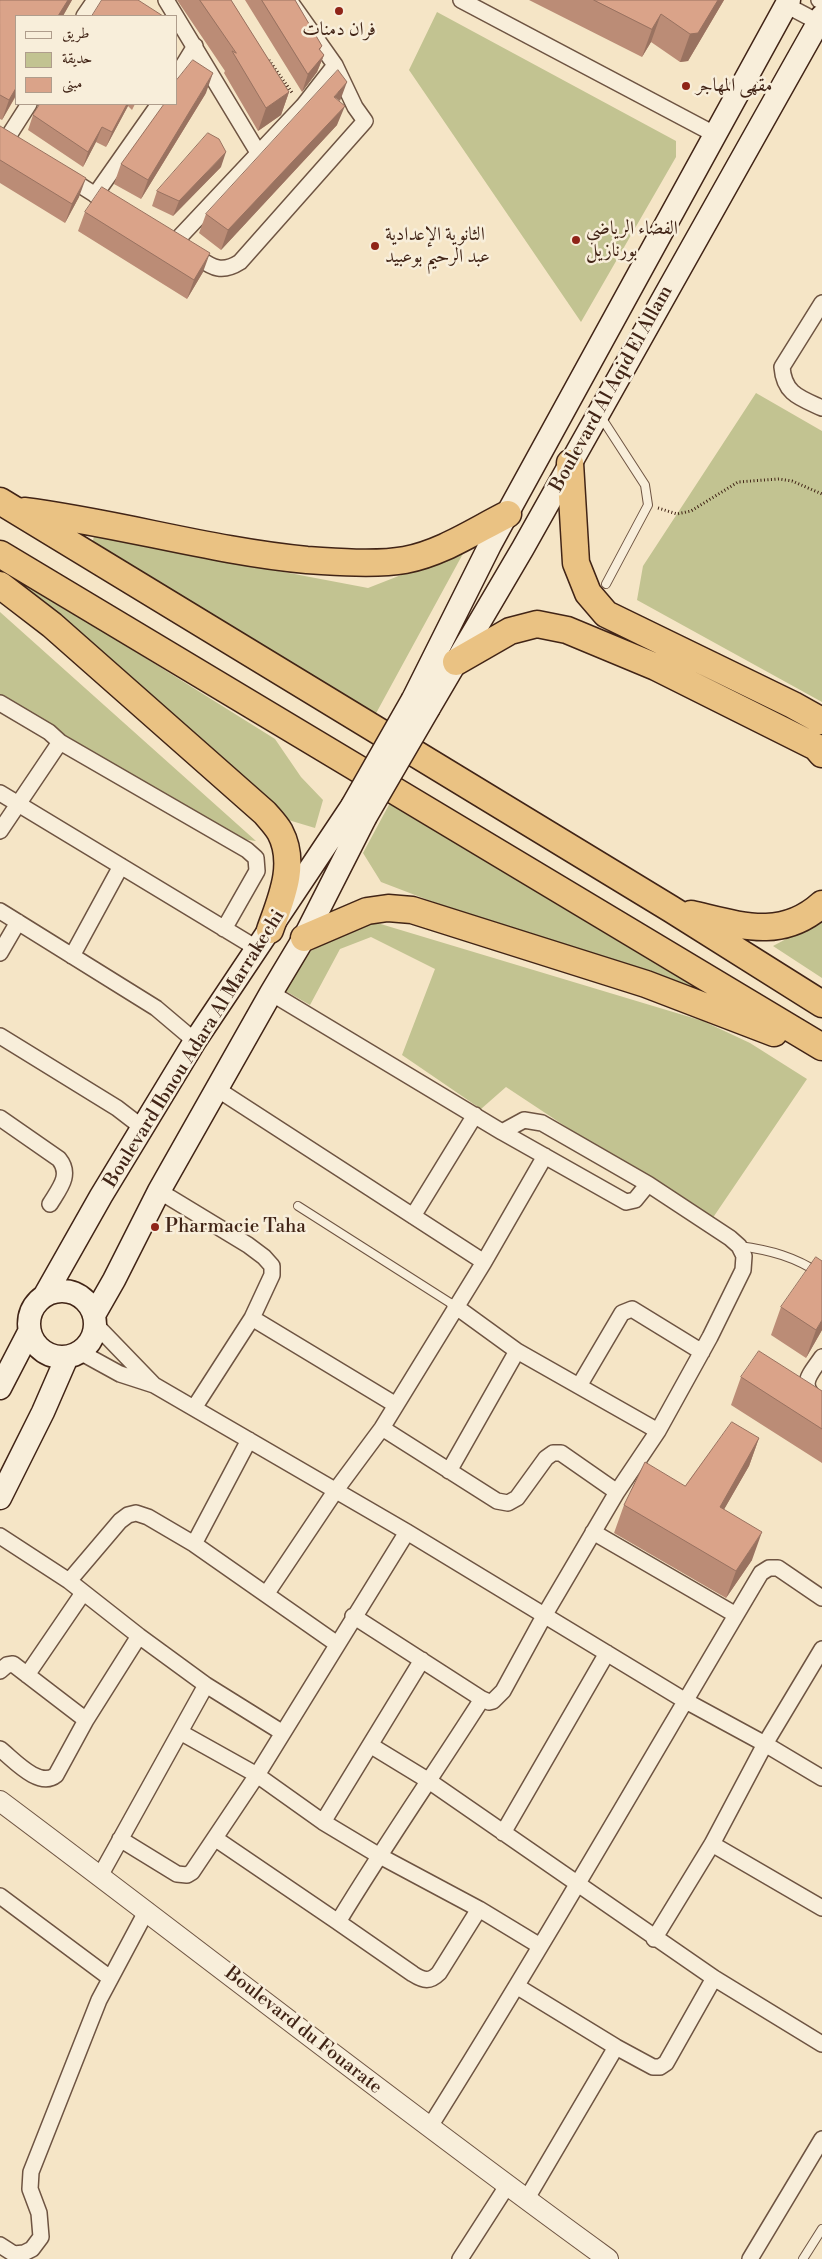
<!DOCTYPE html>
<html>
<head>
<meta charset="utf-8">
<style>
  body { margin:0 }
  #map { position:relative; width:822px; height:2259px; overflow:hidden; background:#f5e5c6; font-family:"Libre Bodoni",Amiri,serif }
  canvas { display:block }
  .legend { position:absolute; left:15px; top:15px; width:162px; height:90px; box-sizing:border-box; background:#f8eeda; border:1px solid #af9d8c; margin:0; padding:6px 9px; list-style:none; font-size:15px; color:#412416 }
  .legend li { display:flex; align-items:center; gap:10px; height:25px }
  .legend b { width:25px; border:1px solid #af9d8c }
</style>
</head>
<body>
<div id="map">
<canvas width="822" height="2259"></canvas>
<ul class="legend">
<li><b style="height:6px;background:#f8eeda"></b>طريق</li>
<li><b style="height:14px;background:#c2c391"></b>حديقة</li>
<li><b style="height:14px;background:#daa389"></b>مبنى</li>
</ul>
</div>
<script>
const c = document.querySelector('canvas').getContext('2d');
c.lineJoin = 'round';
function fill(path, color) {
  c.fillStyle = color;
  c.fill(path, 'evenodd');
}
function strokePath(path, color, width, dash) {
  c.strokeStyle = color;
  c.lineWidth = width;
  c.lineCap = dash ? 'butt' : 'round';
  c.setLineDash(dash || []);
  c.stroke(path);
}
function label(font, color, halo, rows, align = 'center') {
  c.font = font + ' "Libre Bodoni",Amiri,serif';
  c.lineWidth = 5;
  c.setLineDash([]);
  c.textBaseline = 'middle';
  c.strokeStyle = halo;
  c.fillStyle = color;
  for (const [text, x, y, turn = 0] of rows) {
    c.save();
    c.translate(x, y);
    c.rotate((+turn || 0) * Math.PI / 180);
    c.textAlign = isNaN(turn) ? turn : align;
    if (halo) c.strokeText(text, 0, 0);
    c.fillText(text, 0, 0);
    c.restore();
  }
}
const green = new Path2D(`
  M437 12 676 141V157L581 322 409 70Z
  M756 393 822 431V702L637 600 643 566Z
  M94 536 368 588 465 550 374 717 92 545Z
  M0 567 275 739 301 777 323 800 315 828 275 816Z
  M0 612 256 841 233 838 0 696Z
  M391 801 695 987 483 921 381 882 363 853Z
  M822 920V978L773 946Z
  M374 922 703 1021 750 1043 807 1079 710 1222 506 1087 481 1109 402 1055 435 969 371 937 340 949 310 1005 282 989 300 958 346 929Z`);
const path = new Path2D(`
  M269 60 293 94
  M658 508 677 514 691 511 738 482 779 479 792 481 822 494`);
const service = new Path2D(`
  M601 417 645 485 648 505 606 584
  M298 1206 455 1306
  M739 1246C770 1250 796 1257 822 1275
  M803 2259 822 2229`);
const minor = new Path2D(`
  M166 0 259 154
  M461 0 716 135
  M819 0 822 1
  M786 5 822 24
  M84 16 95 0
  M176 77 195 46
  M6 140 29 104
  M67 177 113 206
  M95 195 159 104
  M174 243 303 106 335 65
  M189 252C209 264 218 276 240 262L365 121 355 107 335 65 289 0
  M822 303 782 367C784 394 800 398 822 408
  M0 703 49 732 60 742 0 831
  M60 742 247 850 256 858 257 871 224 929
  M0 793 258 949
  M0 911 156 1008 195 1041
  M0 953 18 922
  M72 956 121 866
  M271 993 502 1132 524 1120 542 1123 648 1184 730 1238 739 1246 744 1256 743 1270 710 1337 658 1431 617 1492 544 1616 503 1691 493 1701 489 1702 482 1699 353 1616
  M0 1036 117 1108 143 1128
  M217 1089 484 1262
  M0 1118 59 1159C72 1175 59 1189 50 1204
  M502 1132 626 1202 635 1200 648 1184
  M159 1191 248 1245 264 1257 272 1266V1275L252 1318 396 1405
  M413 1216 475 1115
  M455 1306 517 1351 658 1431
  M95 1324 153 1384
  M80 1352 120 1374 154 1385 407 1532 684 1700 765 1744 822 1778
  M822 1357C808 1377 797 1386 822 1403
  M579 1386 622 1313 632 1309 702 1352
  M194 1408 252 1318
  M382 1428 497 1501 508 1503 517 1498 546 1458 553 1453H561L617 1492
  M449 1471 517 1351
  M593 1532 736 1615
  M0 1536 69 1581 139 1636 206 1685 283 1733
  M194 1544 249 1440
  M69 1581 120 1521 128 1515 136 1513 148 1517 194 1544 337 1644
  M267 1593 336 1490 382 1428 484 1262 545 1156
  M0 1671 7 1665 13 1664 86 1720
  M27 1675 83 1593
  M180 1732 257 1775 323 1822 378 1855 479 1909 540 1946
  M370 1745 429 1781 714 1978 822 2044
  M0 1749C13 1759 39 1789 56 1775L86 1720 139 1636
  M323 1822 422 1660
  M503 1833 607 1653
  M120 1839 177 1874 187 1875 192 1872 257 1775 407 1532
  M216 1839 338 1922C384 1846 434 1774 482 1699
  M712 1844 822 1908
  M100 1876 206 1685
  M0 1896 110 1978
  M338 1922 413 1974C424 1981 430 1982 439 1973L479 1909
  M654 1939 712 1844 765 1744 822 1649
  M518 1987 616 2047 653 2067H660L666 2063 714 1978
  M429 2128C544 1945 651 1758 761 1573L769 1568H778L822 1598
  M526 2200 616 2047
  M0 2245 14 2254 24 2253 32 2249 41 2237 39 2213 30 2189 31 2172 99 2000 147 1910
  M460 2259 507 2186
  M750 2259 822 2139`);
const tertiary = new Path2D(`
  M0 1801C203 1953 402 2110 608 2259`);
const secondary = new Path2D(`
  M413 699 490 545 789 0
  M429 708 523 548 822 16
  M29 1324a33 33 0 1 1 66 0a33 33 0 1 1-66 0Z
  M45 1295 101 1196 195 1041 352 806
  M94 1315 114 1280 159 1191 271 993 304 938 365 818
  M0 1388 29 1332
  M0 1498 43 1412 67 1357`);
const trunk = new Path2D(`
  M570 463 576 563 588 593 606 614 793 705 822 721
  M0 501 671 909 822 1004
  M24 511C119 523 211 551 307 560 335 562 377 565 405 560 442 553 474 531 508 514
  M0 554 822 1047
  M0 585 52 625 265 813C270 819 276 825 280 832 297 864 281 899 270 930
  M456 662 510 631 537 624 567 630 656 667 816 747 822 754
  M691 914C739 925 781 941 822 904
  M304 938 367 911 388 908 412 910 646 984 774 1033`);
const secondaryBridge = new Path2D(`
  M352 806 413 699
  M365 818 429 708`);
const wall = new Path2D(`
  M0 0H72L2 120 0 119Z
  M177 0H231L289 92 281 115 258 131 224 73 225 71Z
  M245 0H295L322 46 320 50 324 55 317 72 302 92Z
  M529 0H724L688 61 680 62 651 42 642 57Z
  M206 93 141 199 114 184 121 164Z
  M340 101 337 125 221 250 199 233 206 214Z
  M40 104H135L132 110 128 106 106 147 96 142 83 167 28 130 33 115Z
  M0 126 79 197 65 223 0 183Z
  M221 167 173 216 152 206 157 191Z
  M85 212 203 272 187 299 78 231Z
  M781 1307 822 1330 806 1358 771 1335Z
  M741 1377 822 1391V1463L731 1405Z
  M759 1438 749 1466 724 1509 752 1560 726 1598 614 1533 624 1505 685 1486Z`);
const shadedWall = new Path2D(`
  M68 0H72L63 16H58Z
  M718 0H724L688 61 680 62 690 34Z
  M661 14 651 42 642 57 652 29Z
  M324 55 317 72 302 92 308 74Z
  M213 73 206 93 141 199 148 180Z
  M347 82 340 101 334 97Z
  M16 88V95L2 120 9 100Z
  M289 92 281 115 258 131 266 108Z
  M127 104H129L128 106 106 147 112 132Z
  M345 106 337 125 221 250 228 230Z
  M102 127 96 142 83 167 88 152Z
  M226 152 221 167 173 216 179 201Z
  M86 178 79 197 65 223 72 204Z
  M210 253 203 272 187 299 194 280Z
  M822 1320V1330L806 1358 816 1330Z
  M759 1438 749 1466 710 1534 720 1507Z
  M762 1532 752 1560 726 1598 736 1571Z`);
const building = new Path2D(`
  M0 0H68L58 16H16V88L9 100 0 95Z
  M102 0H138L163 16H92Z
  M200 0H231L289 92 266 108 232 51 236 53Z
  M262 0H295L322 46 319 49 324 55 308 74Z
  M594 0H718L698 33 690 34 661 14 652 29Z
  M193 60 213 73 148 180 121 164 164 104H176V81Z
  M338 70 347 82 334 97 345 106 228 230 206 214Z
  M40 104H127L112 132 102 127 88 152 33 115Z
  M0 126 86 178 72 204 0 160Z
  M208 133 219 139 226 152 179 201 157 191Z
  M102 187 210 253 194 280 85 212Z
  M816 1257 822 1261V1320L816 1330 781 1307Z
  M759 1351 822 1391V1429L741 1377Z
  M732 1422 759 1438 720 1507 762 1532 736 1571 624 1505 645 1462 685 1486Z`);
const markers = [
  [339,11,5,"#8f2418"],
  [686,86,5,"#8f2418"],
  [576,240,5,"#8f2418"],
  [375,246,5,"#8f2418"],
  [155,1227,5,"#8f2418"]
];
const poiNames = [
  ["فران دمنات",339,30,"center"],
  ["مقهى المهاجر",696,86],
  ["الفضاء الرياضي",586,229],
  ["بورنازيل",586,251],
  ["الثانوية الإعدادية",385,235],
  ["عبد الرحيم بوعبيد",385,257],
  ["Pharmacie Taha",165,1227]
];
const streetNames = [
  ["Boulevard Al Aqid El Allam",612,389,-61],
  ["Boulevard Ibnou Adara Al Marrakechi",195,1049,-58],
  ["Boulevard du Fouarate",303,2031,38]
];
fill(green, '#c2c391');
strokePath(service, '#6e5442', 10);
strokePath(minor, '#6e5442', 18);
strokePath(tertiary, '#6e5442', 22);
strokePath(secondary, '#412416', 25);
strokePath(trunk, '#412416', 29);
strokePath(path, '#412416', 3, [1, 2.5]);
strokePath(service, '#f8eeda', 8);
strokePath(minor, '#f8eeda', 15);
strokePath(tertiary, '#f8eeda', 20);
strokePath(secondary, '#f8eeda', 22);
strokePath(trunk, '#eac283', 26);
strokePath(secondaryBridge, '#412416', 25, []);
strokePath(secondaryBridge, '#f8eeda', 22);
fill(wall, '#bb8c76');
fill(shadedWall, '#997260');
fill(building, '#daa389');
strokePath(building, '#997260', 1);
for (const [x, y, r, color] of markers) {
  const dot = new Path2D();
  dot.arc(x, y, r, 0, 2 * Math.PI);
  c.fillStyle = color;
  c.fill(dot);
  strokePath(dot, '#f8eeda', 2);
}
label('19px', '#412416', '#f8eeda', poiNames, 'left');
label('19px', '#412416', '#f8eeda', streetNames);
</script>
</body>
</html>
